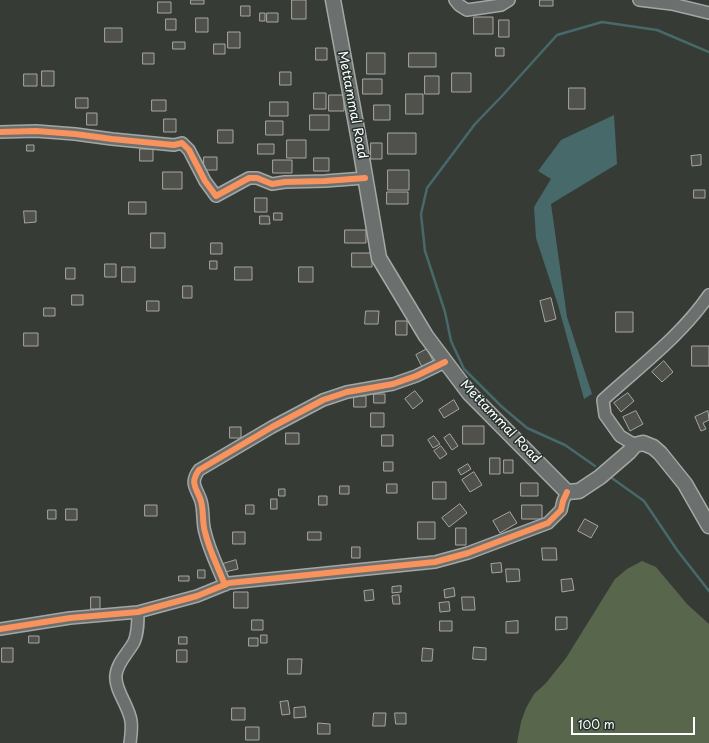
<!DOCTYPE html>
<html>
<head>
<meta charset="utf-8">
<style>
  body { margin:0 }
  #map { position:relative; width:709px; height:743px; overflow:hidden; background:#363b36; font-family:"Playpen Sans",sans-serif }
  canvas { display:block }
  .scale { position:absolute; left:571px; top:717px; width:124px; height:18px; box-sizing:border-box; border:2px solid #fff; border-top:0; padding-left:5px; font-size:12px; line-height:14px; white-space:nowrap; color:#fff; -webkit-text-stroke:3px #26332d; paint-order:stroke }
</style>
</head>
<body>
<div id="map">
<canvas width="709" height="743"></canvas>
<div class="scale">100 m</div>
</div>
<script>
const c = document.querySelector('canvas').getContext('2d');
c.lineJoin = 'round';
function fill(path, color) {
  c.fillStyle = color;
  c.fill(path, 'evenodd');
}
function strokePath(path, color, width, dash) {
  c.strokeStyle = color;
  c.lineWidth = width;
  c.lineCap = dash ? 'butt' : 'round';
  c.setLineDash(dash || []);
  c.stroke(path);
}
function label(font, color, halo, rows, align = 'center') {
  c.font = font + ' "Playpen Sans",sans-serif';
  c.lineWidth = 3;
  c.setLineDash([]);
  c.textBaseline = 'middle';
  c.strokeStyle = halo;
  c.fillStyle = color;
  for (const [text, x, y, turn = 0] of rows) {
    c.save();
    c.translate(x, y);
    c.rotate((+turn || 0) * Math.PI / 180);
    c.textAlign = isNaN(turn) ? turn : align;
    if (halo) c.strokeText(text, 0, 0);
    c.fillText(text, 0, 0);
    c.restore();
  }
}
const green = new Path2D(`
  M642 561 656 567 687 604 709 624V743H517L521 722 526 708 534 694 546 683 566 658 615 579 627 569Z`);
const water = new Path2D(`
  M614 115 617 164 551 204 567 317 592 394 584 399 558 305 536 238 534 207 551 179 538 171 561 140Z`);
const stream = new Path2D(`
  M595 466 565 445 527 428 501 406 464 369 451 341 445 312 425 251 421 214 427 188 475 124 502 96 557 35 602 22 657 30 709 52
  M609 476 644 501 677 550 709 591`);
const building = new Path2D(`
  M191 0H204V4H191Z
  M292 0H306V19H292Z
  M540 0H553V6H540Z
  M158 2H171V13H158Z
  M241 6H250V16H241Z
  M260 13H265V21H260Z
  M267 13H278V22H267Z
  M474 17H493V34H474Z
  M196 18H208V32H196Z
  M166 19H176V30H166Z
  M499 20H509V37H499Z
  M105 28H122V42H105Z
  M228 32H240V48H228Z
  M173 42H185V49H173Z
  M214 44H225V54H214Z
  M316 48H327V60H316Z
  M496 48H504V56H496Z
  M143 53H154V64H143Z
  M367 53H385V74H367Z
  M409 53H436V67H409Z
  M42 71H54V86H42Z
  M280 72H291V85H280Z
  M452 73H471V92H452Z
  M24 74H37V86H24Z
  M425 76H439V94H425Z
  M363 79H382V94H363Z
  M569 88H585V109H569Z
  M314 93H326V109H314Z
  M406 94H423V114H406Z
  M329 95H344V111H329Z
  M76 98H88V108H76Z
  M152 100H166V111H152Z
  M270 102H288V116H270Z
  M374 105H390V120H374Z
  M87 113H97V125H87Z
  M310 115H329V130H310Z
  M164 119H176V132H164Z
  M266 121H283V135H266Z
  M218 130H233V143H218Z
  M388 133H416V154H388Z
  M287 140H306V158H287Z
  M371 143H382V159H371Z
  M258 144H274V154H258Z
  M27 145H34V151H27Z
  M140 149H153V161H140Z
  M701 155V165L692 166 691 156Z
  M204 157H217V170H204Z
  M314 158H329V171H314Z
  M273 160H292V173H273Z
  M388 170H409V190H388Z
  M163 172H182V189H163Z
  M694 190H705V198H694Z
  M387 192H408V204H387Z
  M255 198H267V212H255Z
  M129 202H146V214H129Z
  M24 211H36V222L25 223Z
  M274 213H282V220H274Z
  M260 216H269L270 224H260Z
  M345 230H366V243H345Z
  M151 233H165V248H151Z
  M211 243H222V254H211Z
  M352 253H372V267H352Z
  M210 261H217V269H210Z
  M105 264H116V277H105Z
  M122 267H135V282H122Z
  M235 267H252V280H235Z
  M299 267H313V282H299Z
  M66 268H75V279H66Z
  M183 286H192V298H183Z
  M72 295H83V305H72Z
  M551 298 556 319 545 322 540 301Z
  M147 301H159V311H147Z
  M44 308H55V316H44Z
  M366 311H379L378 324H365Z
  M616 312H633V332H616Z
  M396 321H407V335H396Z
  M24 333H38V346H24Z
  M692 346H709V366H692Z
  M427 349 433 361 422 367 416 355Z
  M664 361 673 372 662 382 652 372Z
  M415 391 423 401 413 409 405 399Z
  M628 393 634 401 621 412 614 403Z
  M374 394H385V403H374Z
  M354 396H366V407H354Z
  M454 400 459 409 444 418 439 410Z
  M636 411 643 424 630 431 623 417Z
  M708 411 709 420 703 423 706 429 701 431 695 417Z
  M371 413H384V427H371Z
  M463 426H484V444H463Z
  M230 427H241V438H230Z
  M286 433H299V444H286Z
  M450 434 458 446 452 450 444 438Z
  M382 435H393V446H382Z
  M434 436 440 444 433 448 428 440Z
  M441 446 447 454 440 459 434 451Z
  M490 458H500V474H490Z
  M504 460H513V473H504Z
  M384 462H393V471H384Z
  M468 464 471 469 461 475 458 470Z
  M474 472 482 485 470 492 462 480Z
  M433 482H446V499H433Z
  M521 483H538V496H521Z
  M387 484H397V493H387Z
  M340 486H349V494H340Z
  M279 489H285V496H279Z
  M319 496H327V505H319Z
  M271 499H277V509H271Z
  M460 504 467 513 449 527 442 518Z
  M145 505H157V516H145Z
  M246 505H254V514H246Z
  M522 505H542V519H522Z
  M66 509H77V520H66Z
  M48 510H56V519H48Z
  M510 512 517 523 500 533 493 521Z
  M585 519 598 526 591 538 578 531Z
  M418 522H435V539H418Z
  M456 528H466V545H456Z
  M233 532H245V544H233Z
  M308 532H321V540H308Z
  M352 547H360V558H352Z
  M542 548H556L557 560H543Z
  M236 560 238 569 225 572 223 564Z
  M501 563 502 572 492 573 491 564Z
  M506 569H519L520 581 507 582Z
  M198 570H205V578H198Z
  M179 576H189V581H179Z
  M572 579 574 590 562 592 561 580Z
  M401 586V592L392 593V587Z
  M454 588 455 596 445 598 444 590Z
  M373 590 374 600 365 601 364 591Z
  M234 592H248V608H234Z
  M399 595 400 604H393L392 596Z
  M91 597H100V609H91Z
  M462 597H474L475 610H463Z
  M449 602 450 611 440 612 439 603Z
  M556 617H567V629L556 630Z
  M252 620H263V630H252Z
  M440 621H452V631H440Z
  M518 621V633H506V622Z
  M261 635H267V643H261Z
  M29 636H39V643H29Z
  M179 637H187V644H179Z
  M249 638H258V646H249Z
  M474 647 486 648V660L473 659Z
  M2 648H13V662H2Z
  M423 648 433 649 432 661H422Z
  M177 650H187V662H177Z
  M288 659H302L301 674H288Z
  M288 701 290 714 282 715 280 702Z
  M305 707 306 717 294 718V708Z
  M232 708H245V720H232Z
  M374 713H386L385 726H373Z
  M395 713H406V724H396Z
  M318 723 330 724V734H318Z
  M246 727H259V740H246Z`);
const minor = new Path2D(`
  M455 0 459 5 467 10 501 5 509 0
  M639 0 672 4 709 13
  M0 132 36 131 75 134 112 139 174 145 182 143 189 150 205 181 216 196 249 178H257L272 184 285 182 325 181 365 178
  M635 445 620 436 605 415 603 400C639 367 681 336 709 295
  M225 585C218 567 209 550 205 532 202 522 204 512 201 501 197 488 189 484 199 470L272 427 323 400 347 392 393 384 416 376 445 362
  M0 629 70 618 138 612 197 596 229 583 435 562 468 553 548 523 561 510 563 501 567 492
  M130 743C131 736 132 728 131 721 129 706 114 689 116 675 117 663 128 653 134 642 138 633 138 622 138 612`);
const major = new Path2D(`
  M333 0 358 135 379 258 426 336 469 393 567 492 579 491 600 477 629 452 635 445 643 443 653 447 660 453 685 484 709 526`);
const cycleway = new Path2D(`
  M0 132 36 131 75 134 112 139 174 145 182 143 189 150 205 181 216 196 249 178H257L272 184 285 182 325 181 365 178
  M225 585C218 567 209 550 205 532 202 522 204 512 201 501 197 488 189 484 199 470L272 427 323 400 347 392 393 384 416 376 445 362
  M0 629 70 618 138 612 197 596 229 583 435 562 468 553 548 523 561 510 563 501 567 492`);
const streetNames = [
  ["Mettammal Road",352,105,79],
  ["Mettammal Road",500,422,46]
];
fill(green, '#58664c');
fill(water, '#476969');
strokePath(stream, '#476969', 2.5);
fill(building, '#50514b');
strokePath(building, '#a5a7a5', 1);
strokePath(minor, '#a5a7a5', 14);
strokePath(major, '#a5a7a5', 17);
strokePath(minor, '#6b6f6d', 11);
strokePath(major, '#6b6f6d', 14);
strokePath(cycleway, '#f8935d', 6);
label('13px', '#fff', '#26332d', streetNames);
</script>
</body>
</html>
